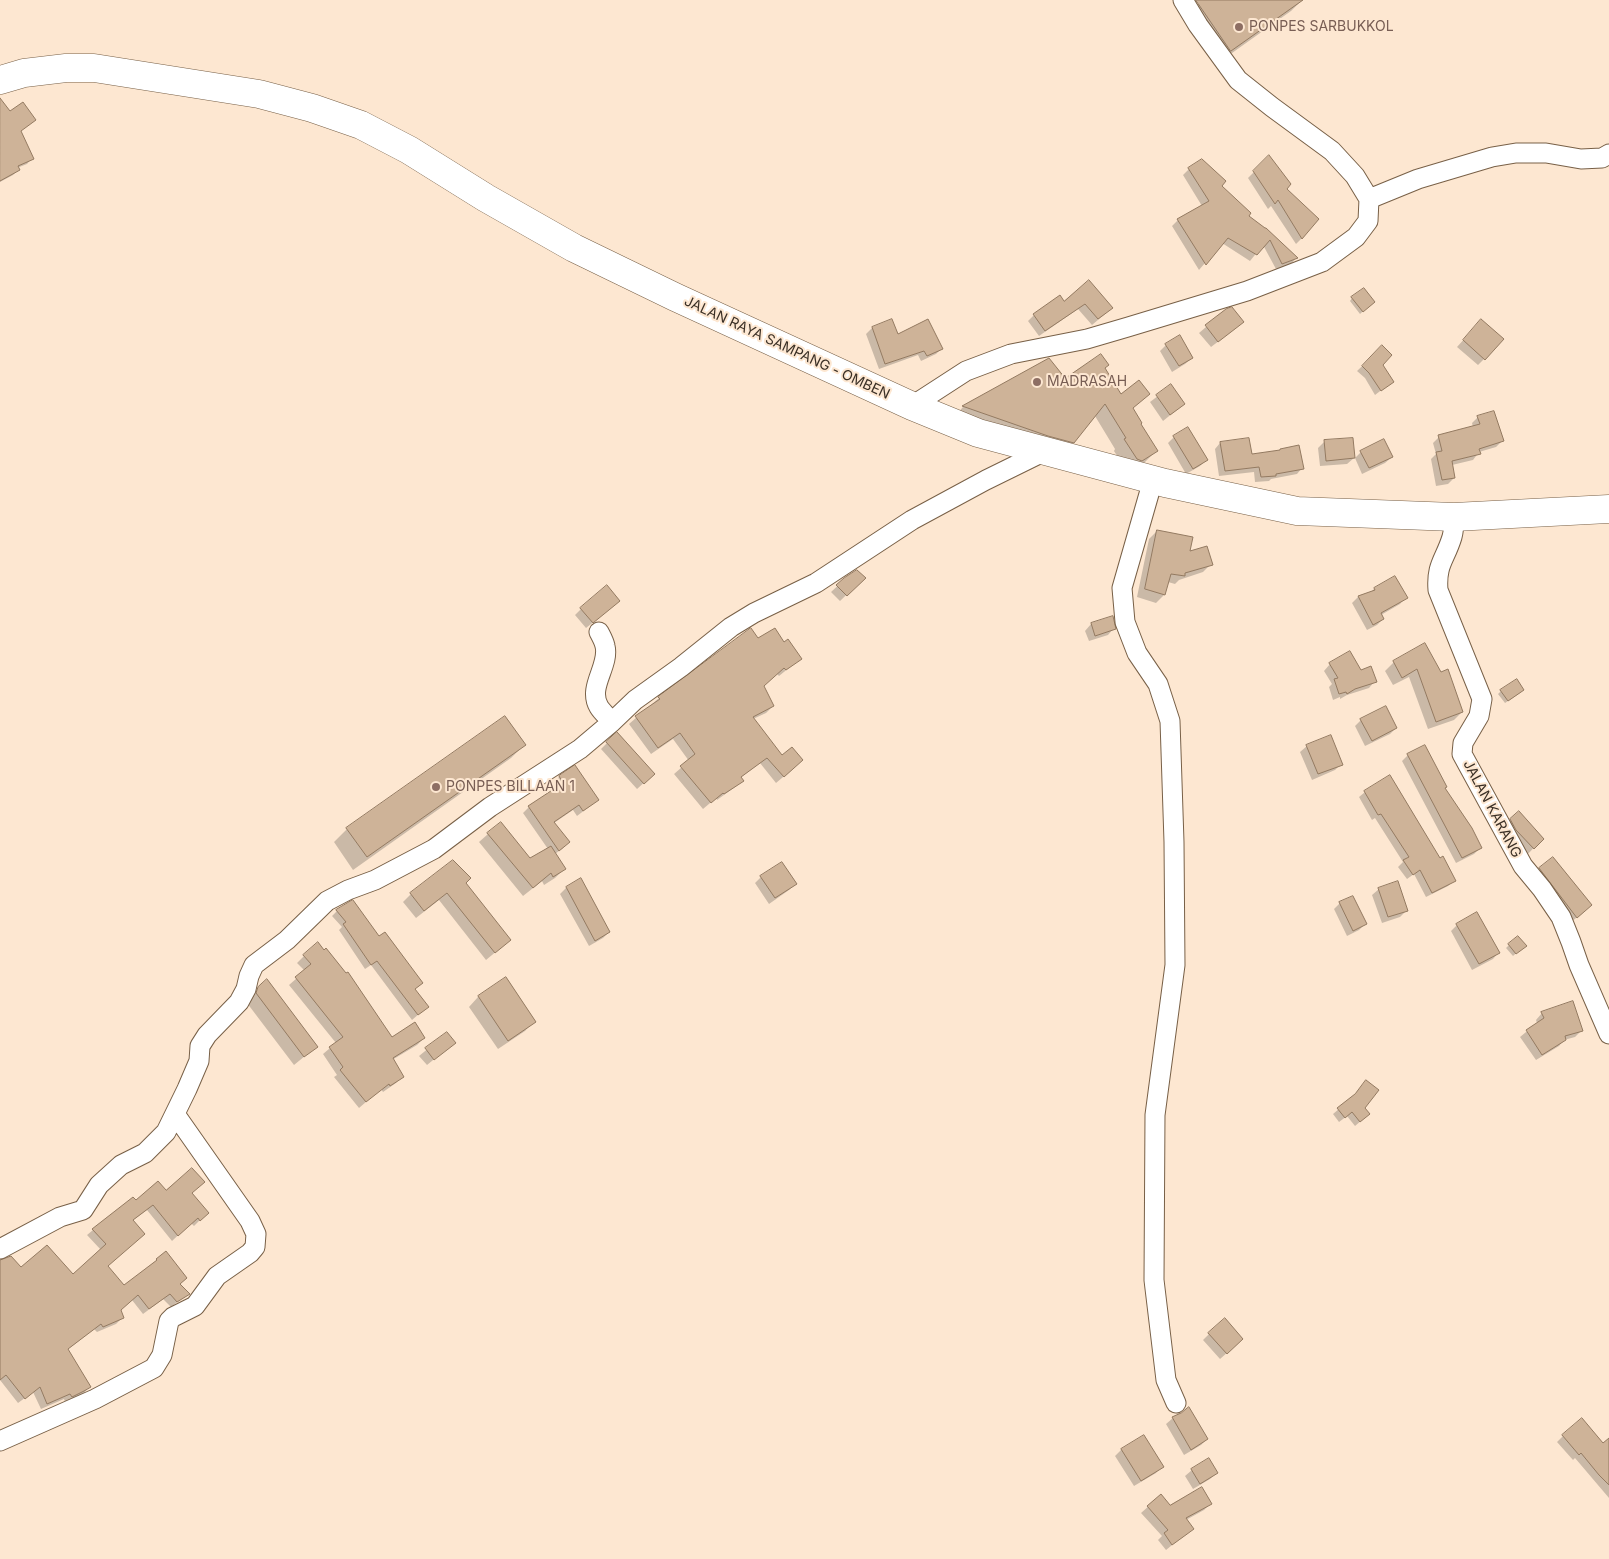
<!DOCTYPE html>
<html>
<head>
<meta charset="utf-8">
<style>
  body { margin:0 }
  canvas { display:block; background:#fde7d1 }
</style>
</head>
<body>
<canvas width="1609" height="1559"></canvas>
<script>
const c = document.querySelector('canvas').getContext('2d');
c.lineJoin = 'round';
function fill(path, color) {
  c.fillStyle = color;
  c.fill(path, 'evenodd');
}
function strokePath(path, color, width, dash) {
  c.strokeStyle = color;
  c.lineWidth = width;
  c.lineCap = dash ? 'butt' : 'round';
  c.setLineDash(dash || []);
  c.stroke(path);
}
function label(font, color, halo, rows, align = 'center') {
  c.font = font + ' Inter,sans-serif';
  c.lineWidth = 4;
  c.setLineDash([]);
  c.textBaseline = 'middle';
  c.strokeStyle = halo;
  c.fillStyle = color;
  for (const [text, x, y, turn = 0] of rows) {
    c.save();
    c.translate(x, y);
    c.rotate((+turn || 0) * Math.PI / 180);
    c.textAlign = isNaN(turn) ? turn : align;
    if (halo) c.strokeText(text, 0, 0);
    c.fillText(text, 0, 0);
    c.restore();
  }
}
const shadow = new Path2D(`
  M1203 0H1302L1291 11 1218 63 1185 16Z
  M1269 157 1285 189 1302 238 1296 244 1271 206 1268 209 1248 178Z
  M32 158 27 164 17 168 18 170 13 175 0 182V159Z
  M1202 161 1220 186 1247 216 1296 258 1291 264 1276 269 1263 245 1250 261 1222 243 1199 270 1172 226 1178 220 1202 206 1183 175 1189 169Z
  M1089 281 1105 314 1092 325 1078 309 1039 336 1028 321 1034 315 1064 303Z
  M1352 298 1371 304 1360 314 1350 301Z
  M1226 310 1236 328 1211 347 1199 333Z
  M892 321 897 336 942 348 936 354 921 361 918 355 879 369 866 334 872 328Z
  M1475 327 1484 359 1478 365 1457 347Z
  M1166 345 1192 358 1185 364 1172 372 1160 351Z
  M1382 347 1381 365 1392 382 1375 395 1365 378 1357 371Z
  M1049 359 1065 380 1104 369 1121 396 1148 394 1132 409 1139 424 1156 451 1145 462 1130 471 1126 470 1114 451 1115 449 1095 416 1074 442 1062 453 953 418 963 407Z
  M1171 386 1184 404 1163 421 1150 402Z
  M1478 417 1502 441 1496 447 1479 452 1473 460 1452 465 1454 478 1448 484 1436 486 1431 459 1436 454 1433 443 1439 437 1473 427 1472 423Z
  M1174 437 1206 460 1200 466 1186 474 1168 443Z
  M1325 441 1354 458 1347 464 1320 466 1318 448Z
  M1220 443 1250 456 1302 468 1297 474 1271 479 1269 481 1255 482 1254 472 1219 476 1215 449Z
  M1361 452 1392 457 1385 463 1362 474 1355 458Z
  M1157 531 1188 553 1211 564 1203 572 1179 580 1175 584 1168 582 1164 595 1156 603 1137 597 1149 539Z
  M864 578 840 601 831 592 845 579Z
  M1374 589 1406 597 1400 604 1381 615 1383 619 1377 625 1367 630 1352 603 1358 597 1370 593Z
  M612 607 586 628 575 615 581 609Z
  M1112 617 1114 628 1108 635 1089 641 1085 631 1091 624Z
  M750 630 758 640 783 644 800 659 779 676 777 674 763 686 773 706 766 713 753 719 782 757 795 767 776 783 760 763 740 778 742 781 735 787 717 800 716 798 703 809 674 774 689 761 673 739 651 754 629 724 659 698Z
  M1424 645 1462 712 1454 720 1428 729 1409 677 1393 685 1385 671 1394 662Z
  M1330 664 1375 681 1369 688 1347 695 1340 699V697L1333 700 1329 687 1332 684 1324 671Z
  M1501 691 1520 693 1505 703 1498 694Z
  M505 718 524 745 511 758 353 870 334 842 347 829Z
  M1361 720 1396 728 1390 734 1365 746 1355 726Z
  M607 743 647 780 637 789 601 749Z
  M1307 746 1341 764 1335 770 1312 780 1300 752Z
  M1408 755 1444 789 1480 848 1474 854 1456 863 1402 761Z
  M575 767 598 800 577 816 573 810 554 823 563 848 555 854 564 869 555 878 544 885 542 881 523 896 479 842 488 834 530 860 548 849 523 813 529 807 557 788 554 783 559 777Z
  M1365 792 1440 860 1454 880 1448 886 1426 897 1414 874 1407 879 1398 867 1403 862 1375 818 1372 820 1359 797Z
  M1511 820 1542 839 1527 855 1505 826Z
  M1540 869 1585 911 1571 922 1534 874Z
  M761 877 795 884 789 890 769 904 755 883Z
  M580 880 609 932 603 938 589 946 560 894 566 888Z
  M465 883 510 940 486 960 439 900 416 918 403 902 411 894Z
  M1379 889 1407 910 1400 917 1382 923 1372 895Z
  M353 902 379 937 422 983 414 990 427 1007 412 1020 371 965 365 969 339 930 342 927 332 916 337 911Z
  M1340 903 1365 924 1359 930 1347 936 1334 909Z
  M1457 925 1499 952 1493 959 1472 970 1451 931Z
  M1509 945 1522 948 1513 956 1506 948Z
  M304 956 391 1038H424L417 1045 392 1060 402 1076 396 1083 383 1092 381 1089 359 1108 334 1077 337 1075 323 1054 336 1043 289 985 305 971 297 963Z
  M506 979 534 1021 525 1031 498 1049 469 1007 478 997Z
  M259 988 316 1047 294 1065 247 1003 249 998Z
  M1542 1013 1582 1030 1575 1037 1564 1040 1559 1046 1536 1060 1520 1037 1537 1023 1536 1020Z
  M446 1034 454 1043 427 1065 419 1056Z
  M1353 1097 1369 1114 1355 1126 1347 1116 1339 1122 1333 1114Z
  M166 1192 191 1193 202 1218 194 1226 191 1223 172 1241 147 1210 132 1221 106 1267 124 1287 157 1260 188 1294 171 1307 163 1299 143 1314 132 1300 119 1311 122 1318 116 1324 97 1332 94 1329 67 1350 89 1387 84 1393 65 1402 64 1399 41 1409 33 1392 18 1403 0 1380V1261L21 1268 73 1276 101 1250 87 1235 93 1230 135 1202Z
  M1209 1334 1236 1345 1220 1359 1203 1340Z
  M1182 1414 1207 1439 1201 1445 1184 1455 1166 1424 1173 1418Z
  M1563 1436 1603 1445 1609 1444V1498L1575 1458 1573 1460 1557 1442Z
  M1144 1437 1162 1466 1156 1473 1134 1486 1115 1456 1121 1450Z
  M1192 1470 1216 1473 1210 1479 1193 1489 1185 1476Z
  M1160 1496 1170 1506 1210 1504 1204 1510 1186 1520 1192 1529 1166 1550 1158 1540 1162 1536 1141 1513Z`);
const building = new Path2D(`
  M1196 0H1303L1231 51Z
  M0 98 10 111 23 102 36 120 21 131 34 159 18 166 20 170 0 181Z
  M1269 155 1291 184 1287 189 1319 219 1302 239 1278 200 1275 204 1253 171Z
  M1202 159 1226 181 1222 186 1251 213 1249 216 1265 228H1266L1298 258 1282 264 1270 240 1257 255 1228 238 1206 265 1177 219 1209 201 1188 168Z
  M1089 280 1113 308 1098 319 1085 304 1045 331 1033 314 1060 295 1064 301Z
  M1364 288 1375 302 1363 312 1351 297Z
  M1232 307 1244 322 1218 342 1205 325 1226 309Z
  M892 319 898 334 928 319 943 349 927 356 924 351 885 364 872 327Z
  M1481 319 1504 339 1485 360 1463 340Z
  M1180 335 1193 358 1179 366 1165 344Z
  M1382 345 1392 355 1383 365 1394 382 1381 391 1369 373 1362 366Z
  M1101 354 1109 365 1105 368 1121 394 1139 380 1150 394 1133 408 1142 423 1141 424 1158 451 1142 461 1137 459 1124 439 1126 438 1105 404 1074 443 1048 436 962 406 1049 358 1065 378Z
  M1171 384 1185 404 1170 415 1156 395Z
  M1494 411 1504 441 1479 449 1481 454 1452 461 1455 478 1442 480 1436 452 1442 451 1438 435 1480 424 1477 416Z
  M1188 427 1208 460 1193 469 1173 436Z
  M1249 438 1252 454 1280 450V449L1299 445 1304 469 1276 474V476L1261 477 1259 467 1225 471 1220 442Z
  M1353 438 1355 458 1326 461 1324 440Z
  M1384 439 1393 457 1369 468 1360 451Z
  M1157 530 1193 537 1190 551 1207 546 1213 565 1185 573V576L1171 574 1165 595 1145 589Z
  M857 570 866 578 847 596 836 585 844 578Z
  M1395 576 1408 598 1381 613 1384 619 1373 625 1358 596 1375 590 1374 588Z
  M607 585 620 601 593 623 580 608Z
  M1113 616 1116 629 1095 636 1091 623Z
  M751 628 758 638 775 628 784 642 788 639 802 659 786 670 784 668 764 686 774 706 753 717 782 755 792 747 803 760 784 777 767 758 741 777 744 781 724 794 723 793 711 803 680 766 695 754 680 733 658 748 635 716 660 699 658 697Z
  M1425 643 1441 672 1448 669 1463 712 1436 722 1417 669 1402 678 1393 661Z
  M1350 651 1361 670 1371 666 1377 682 1355 689 1347 694 1346 692 1339 694 1334 679 1338 678 1329 663Z
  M1517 679 1524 690 1508 701 1500 690Z
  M1386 706 1397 728 1372 741 1360 719Z
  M505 716 526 745 367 857 346 828Z
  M617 732 655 774 644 784 606 742Z
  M1331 735 1343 765 1318 774 1306 745Z
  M1425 745 1447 787 1445 788 1472 828 1482 848 1462 858 1407 754Z
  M575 765 599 800 583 811 579 805 554 822 570 842 559 851 528 806 563 783 559 776Z
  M1390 775 1440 858 1443 856 1456 881 1432 893 1420 870 1413 875 1403 860 1409 857 1381 814 1378 815 1364 791Z
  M1519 811 1544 839 1534 849 1516 830 1510 819Z
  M501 822 530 858 551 846 566 869 553 877 551 873 533 888 487 833Z
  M1553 857 1592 905 1577 918 1539 868Z
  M453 860 471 878 466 883 511 940 495 953 447 893 424 911 410 893Z
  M782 862 797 884 775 898 760 876Z
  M581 878 610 932 595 941 566 887Z
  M1398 881 1408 911 1388 917 1378 888Z
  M1353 896 1367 924 1353 931 1339 902Z
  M353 900 379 936 385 932 423 983 415 989 429 1007 418 1015 377 961 371 965 343 924 346 922 336 910Z
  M1477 912 1500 953 1479 964 1456 924Z
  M1518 936 1527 946 1516 954 1508 944Z
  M318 942 324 950 326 948 346 973 348 972 392 1037 415 1022 425 1038 393 1058 404 1077 390 1086 389 1084 366 1102 340 1070 343 1067 329 1047 343 1037 295 977 311 964 303 955Z
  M506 977 536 1022 508 1041 478 996Z
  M267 979 318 1047 304 1057 256 993 258 987Z
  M1573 1001 1583 1031 1565 1036 1566 1040 1542 1055 1526 1030 1544 1018 1541 1012Z
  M447 1032 456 1043 434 1060 425 1048Z
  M1366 1080 1379 1090 1365 1108 1370 1114 1360 1122 1352 1112 1345 1118 1337 1108 1355 1094Z
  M192 1168 205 1182 192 1193 209 1213 200 1221 198 1218 178 1236 153 1205 133 1220 145 1234 108 1266 124 1285 157 1260 156 1259 166 1251 187 1278 180 1284 190 1294 177 1302 170 1294 149 1309 138 1295 121 1310 124 1318 103 1327 101 1324 68 1349 91 1387 84 1391 72 1397 70 1394 47 1404 40 1387 25 1399 6 1375 0 1380V1260L11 1256 21 1267 47 1245 73 1274 106 1244 92 1229 133 1197 136 1200 158 1181 166 1190Z
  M1225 1318 1243 1339 1227 1354 1208 1333Z
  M1189 1407 1208 1439 1191 1450 1172 1417 1181 1413Z
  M1582 1418 1603 1443 1609 1438V1485L1599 1475 1581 1453 1579 1455 1562 1435Z
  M1144 1435 1164 1467 1141 1481 1121 1449Z
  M1209 1458 1218 1473 1200 1484 1191 1469Z
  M1202 1487 1212 1504 1186 1518 1194 1529 1172 1545 1164 1533 1168 1530 1147 1506 1161 1494 1170 1505Z`);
const minor = new Path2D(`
  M1369 199 1418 179 1492 157 1516 153H1546L1581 159 1602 158 1609 154
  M912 406 966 371 1011 354 1087 339 1128 327 1247 291 1322 262 1356 237 1368 221 1369 199 1355 176 1332 151 1272 107 1238 80 1198 25 1183 0
  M1153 480 1122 588 1125 622 1137 653 1158 684 1170 721 1174 842 1175 965 1155 1115 1154 1280 1166 1380 1176 1403
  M1454 517C1454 523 1454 530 1452 537 1445 560 1436 564 1438 590L1482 699 1479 716 1463 743 1462 754 1523 866 1542 889 1561 917 1571 942 1579 965 1609 1034
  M599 632C601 636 604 641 605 646 610 666 587 687 599 707 602 712 608 717 612 722
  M0 1249 60 1217 83 1210 99 1185 121 1165 145 1153 166 1132 187 1089 199 1061 200 1046 207 1035 239 1002 246 989 249 976 254 965 287 940 327 901 348 890 375 880 434 849 490 807 580 749 612 722 635 700 681 667 731 627 754 613 816 583 912 520 986 480 1045 451
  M0 1441 95 1399 154 1368 162 1355 169 1321 173 1317 195 1306 217 1276 250 1253 255 1247 256 1234 250 1221 175 1114`);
const primary = new Path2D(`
  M0 80 24 73 66 68H94L259 94 312 108 361 125 409 150 486 198 574 248 675 297 912 406 978 433 1165 483 1297 511 1454 517 1609 509`);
const markers = [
  [1239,27,5,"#8d6e63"],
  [1037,382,5,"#8d6e63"],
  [436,787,5,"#8d6e63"]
];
const educationNames = [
  ["PONPES SARBUKKOL",1249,27],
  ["MADRASAH",1047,382],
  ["PONPES BILLAAN 1",446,787]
];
const streetNames = [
  ["JALAN RAYA SAMPANG - OMBEN",787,348,25],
  ["JALAN KARANG",1492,809,62]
];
fill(shadow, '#0003');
fill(building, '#ceb398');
strokePath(building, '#937a61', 1);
strokePath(minor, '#786047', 21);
strokePath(primary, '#786047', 29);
strokePath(minor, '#fff', 19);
strokePath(primary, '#fff', 28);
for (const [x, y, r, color] of markers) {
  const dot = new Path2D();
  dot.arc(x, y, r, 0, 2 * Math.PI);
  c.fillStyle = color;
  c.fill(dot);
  strokePath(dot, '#fde7d1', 2);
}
label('14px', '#785e54', '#fde7d1', educationNames, 'left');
label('14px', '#3b3026', '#fde7d1', streetNames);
</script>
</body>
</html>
